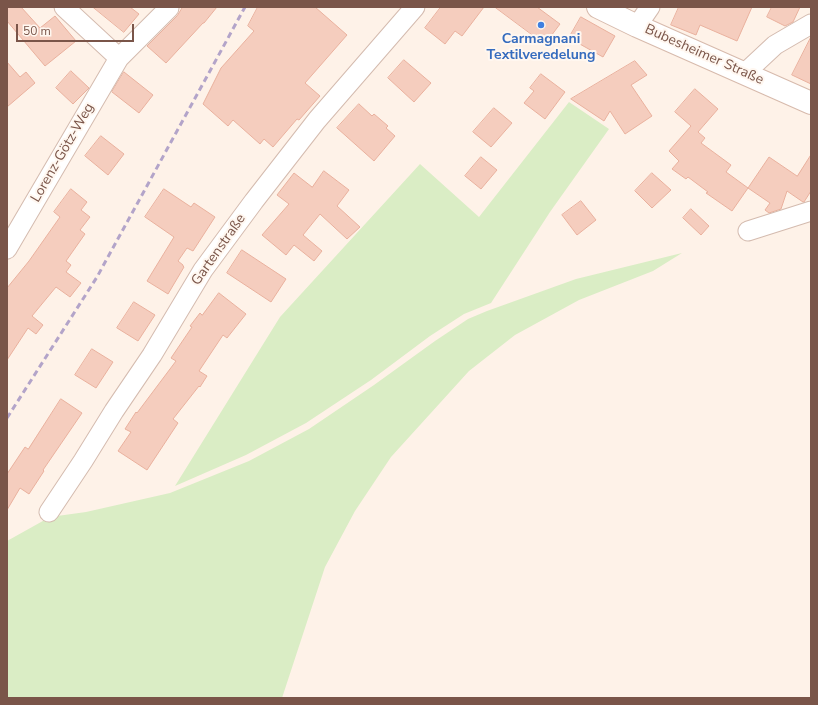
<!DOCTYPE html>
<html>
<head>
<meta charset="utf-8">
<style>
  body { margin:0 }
  #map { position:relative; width:818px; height:705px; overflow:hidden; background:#fef2e8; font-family:"Nunito Sans",sans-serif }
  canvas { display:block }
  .frame { position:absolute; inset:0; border:8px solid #7a5549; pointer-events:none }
  .scale { position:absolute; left:16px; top:24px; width:118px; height:18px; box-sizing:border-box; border:2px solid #7a5549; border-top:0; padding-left:5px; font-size:12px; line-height:14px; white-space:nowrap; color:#7a5549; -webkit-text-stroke:3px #fff7f0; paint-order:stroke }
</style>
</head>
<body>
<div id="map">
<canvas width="818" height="705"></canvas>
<div class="frame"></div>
<div class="scale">50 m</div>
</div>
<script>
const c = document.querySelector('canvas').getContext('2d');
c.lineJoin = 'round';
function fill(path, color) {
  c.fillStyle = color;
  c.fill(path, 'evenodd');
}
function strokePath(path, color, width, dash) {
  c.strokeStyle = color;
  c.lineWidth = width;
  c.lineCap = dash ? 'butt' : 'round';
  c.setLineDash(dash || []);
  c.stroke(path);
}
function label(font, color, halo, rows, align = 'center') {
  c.font = font + ' "Nunito Sans",sans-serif';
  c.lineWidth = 4;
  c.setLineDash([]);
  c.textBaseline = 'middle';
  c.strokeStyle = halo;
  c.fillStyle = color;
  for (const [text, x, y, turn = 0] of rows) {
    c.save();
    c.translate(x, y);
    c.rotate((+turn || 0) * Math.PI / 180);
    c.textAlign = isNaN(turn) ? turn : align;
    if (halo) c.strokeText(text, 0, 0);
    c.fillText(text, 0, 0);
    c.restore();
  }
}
const green = new Path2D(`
  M569 102 609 129 550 212 491 303 464 314 430 336 371 380 306 423 246 455 175 486 280 317 420 164 479 217Z
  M682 253 653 271 579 300 515 335 469 371 391 457 355 511 325 567 282 698H7V541L50 517 86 512 170 493 249 461 309 429 374 385 435 341 468 319 487 311 576 279Z`);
const building = new Path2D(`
  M7 7H21L40 28 55 16 76 41 45 66 7 21Z
  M93 7H130L139 14 124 32Z
  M183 7H217L204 23H203L166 63 147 46 177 16Z
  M258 7H315L347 35 305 83 320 96 299 120 297 119 273 147 264 139 260 144 233 120 228 126 203 104 221 68 254 31 248 26Z
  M441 7H484L462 36 455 31 445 44 425 28Z
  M495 7H537L560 24 545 44Z
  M679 7H752L737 41 700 25 696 35 671 25Z
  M772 7H800L793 22 785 26 767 17Z
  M581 17 615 36 603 57 569 38Z
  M811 37V84L792 75Z
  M404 60 431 83 414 102 388 78Z
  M635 61 647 75 631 85 652 116 625 134 610 111 604 121 571 99Z
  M7 62 20 77 26 72 35 83 7 107Z
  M71 71 89 88 73 104 56 88Z
  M124 72 153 95 139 113 112 92Z
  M541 74 565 92 545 119 524 103 534 91 530 88Z
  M695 89 718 109 698 132 705 138 701 143 731 165 726 172 748 188 732 211 706 193 708 192 688 177 686 179 672 169 679 161 669 151 691 126 675 112Z
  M359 104 372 116 374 114 388 126 386 128 395 136 374 161 337 128Z
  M494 108 512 123 491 147 473 132Z
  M101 136 124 154 108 175 85 156Z
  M811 155V191L804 202H803L787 191 781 209 769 213 765 210 770 203 748 188 769 157 797 176Z
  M481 157 497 170 481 189 465 176Z
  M324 171 349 190 337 206 360 227 347 239 320 214 303 235 322 251 314 261 294 245 286 255 262 235 289 204 277 195 294 173 312 187Z
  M652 173 671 190 652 208 635 191Z
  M71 189 87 202 81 210 90 217 80 230 85 234 66 261 71 265 66 272 81 283 70 297 56 287 32 316 43 325 36 334 28 328 7 360V288L29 261 60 217 54 212Z
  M164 189 191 207 194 203 215 217 193 251 187 248 178 261 183 265V266L184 267 168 294 147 281 174 237 145 217Z
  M581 201 596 220 577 235 562 215Z
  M691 209 709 226 701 235 683 218Z
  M242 250 286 279 271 302 227 273Z
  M219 293 246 314 227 338 223 335 199 371 207 376 200 387 199 386 173 419 178 423 147 470 118 451 131 432 125 429 136 412 137 413 176 361 171 358 192 327 190 326 200 313 202 315Z
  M134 302 155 315 138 341 117 328Z
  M92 349 113 362 96 388 75 375Z
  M61 399 82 413 43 470 44 471 29 494 20 488 7 510V474L25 447 28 449Z`);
const street = new Path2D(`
  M64 7 119 58
  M637 26 650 7
  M745 73 775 45 811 24
  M748 231 811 211
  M7 249 119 58 169 8
  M49 512 83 461 114 411 152 355 203 270 254 201 317 120 415 7`);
const secondary = new Path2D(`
  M598 7 637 26 811 103`);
const rail = new Path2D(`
  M7 418 97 277 245 7`);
const markers = [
  [541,25,4,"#3f7fe0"]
];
const shopNames = [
  ["Carmagnani",541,40],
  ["Textilveredelung",541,56]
];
const streetNames = [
  ["Bubesheimer Straße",704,55,24],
  ["Lorenz-Götz-Weg",63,153,-60],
  ["Gartenstraße",219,250,-55]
];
fill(green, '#daedc5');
fill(building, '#f5cdbe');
strokePath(building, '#e9b09d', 1);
strokePath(street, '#d4bbaf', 21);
strokePath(secondary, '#d7baac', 24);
strokePath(street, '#fff', 19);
strokePath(secondary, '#fff', 22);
strokePath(rail, '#b3a4c9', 3, [6, 4]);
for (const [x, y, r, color] of markers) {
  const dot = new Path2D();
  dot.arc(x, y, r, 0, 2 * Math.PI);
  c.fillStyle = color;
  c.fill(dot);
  strokePath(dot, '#fff7f0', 1.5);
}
label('bold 14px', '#366cbe', '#fff7f0', shopNames);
label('14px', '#7a5549', '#fff7f0', streetNames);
</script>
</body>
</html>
